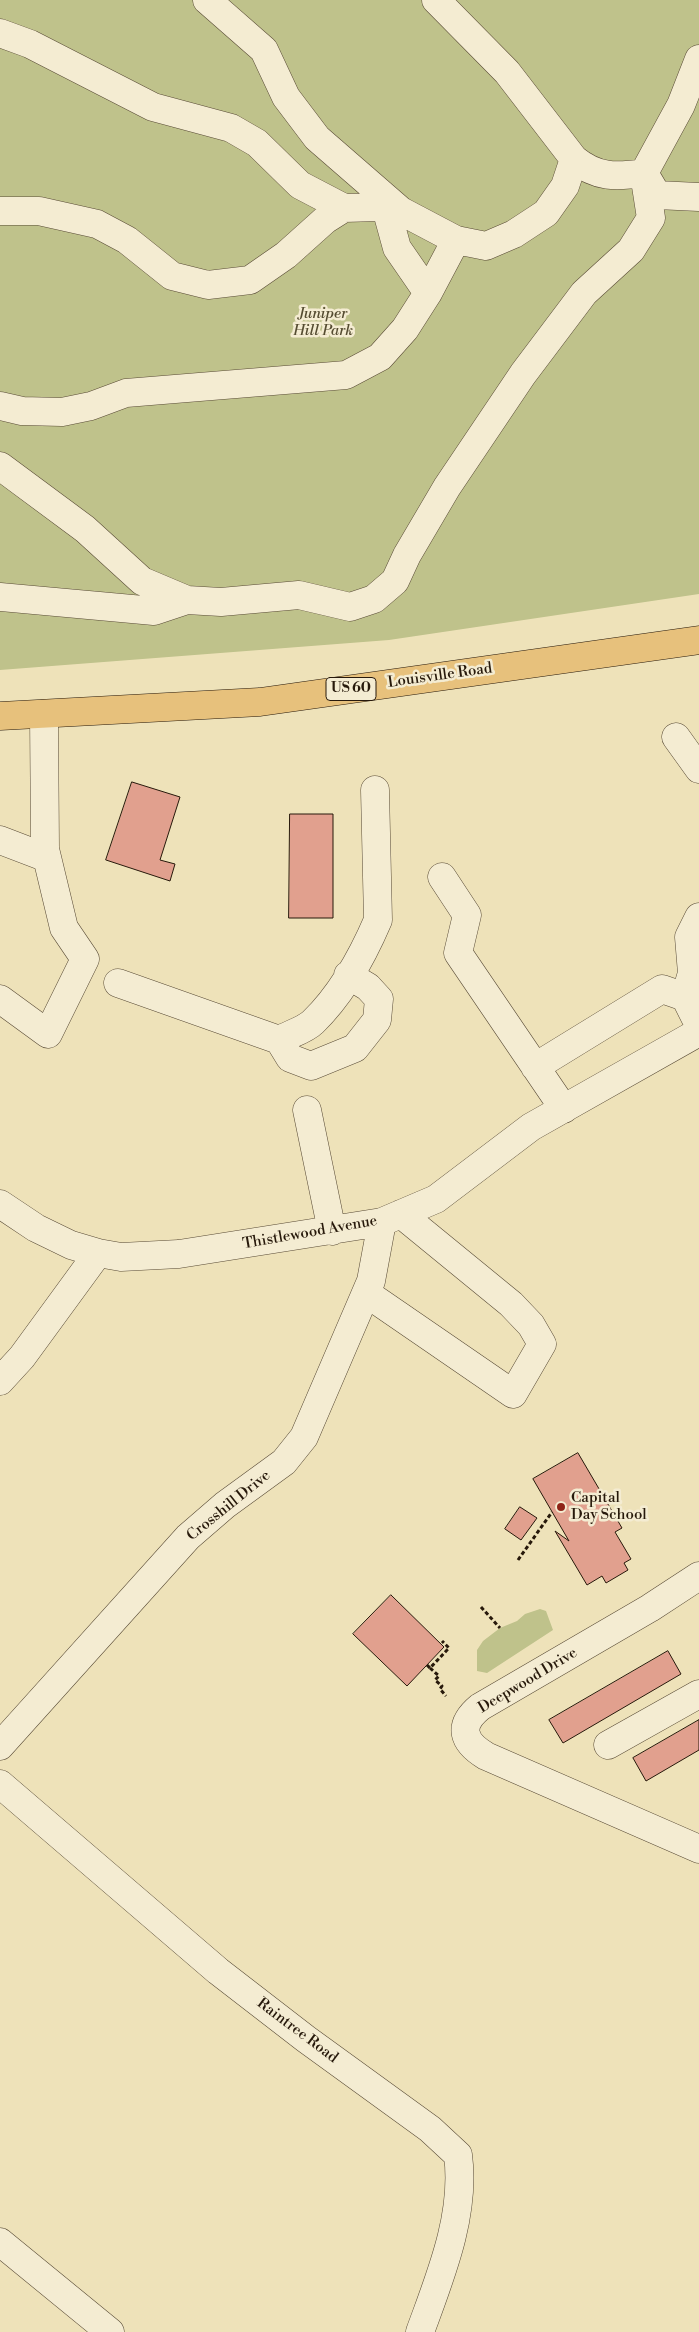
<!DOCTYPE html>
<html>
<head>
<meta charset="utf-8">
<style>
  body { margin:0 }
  canvas { display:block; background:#eee2b9 }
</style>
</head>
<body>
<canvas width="699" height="2332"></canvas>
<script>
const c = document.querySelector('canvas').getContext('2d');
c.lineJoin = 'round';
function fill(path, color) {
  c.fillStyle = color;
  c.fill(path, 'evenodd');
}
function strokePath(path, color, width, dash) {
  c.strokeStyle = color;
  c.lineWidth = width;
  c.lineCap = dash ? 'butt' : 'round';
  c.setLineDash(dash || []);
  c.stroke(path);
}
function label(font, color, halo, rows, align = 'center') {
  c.font = font + ' "Libre Bodoni",serif';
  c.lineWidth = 5;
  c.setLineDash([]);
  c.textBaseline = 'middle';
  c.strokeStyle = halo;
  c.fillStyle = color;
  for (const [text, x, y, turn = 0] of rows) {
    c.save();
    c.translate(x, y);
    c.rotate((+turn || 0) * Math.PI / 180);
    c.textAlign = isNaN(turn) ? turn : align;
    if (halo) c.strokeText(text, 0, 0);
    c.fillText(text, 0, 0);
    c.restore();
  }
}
const green = new Path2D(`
  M0 0H699V594L389 640 0 670Z
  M540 1609 546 1611 553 1630 487 1673 477 1671V1650L483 1641 500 1628 517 1621 525 1614Z`);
const building = new Path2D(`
  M132 782 180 797 160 860 175 864 170 881 106 860Z
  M290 814H333V918H289Z
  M578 1453 622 1528 615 1532 631 1559 624 1563 628 1570 606 1583 602 1576 587 1585 555 1531 569 1541 533 1479Z
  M520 1507 537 1518 521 1540 505 1529Z
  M391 1595 444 1647 407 1686 353 1634Z
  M668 1651 681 1674 563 1743 549 1720Z
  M699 1720V1750L646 1781 633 1758Z`);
const path = new Path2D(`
  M518 1560 552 1512
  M481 1607 500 1628
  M427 1665 430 1668 449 1648 442 1641
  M430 1668 439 1676 435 1680 442 1686 440 1689 446 1696`);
const minor = new Path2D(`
  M207 0 264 50 286 97 317 138 401 211 456 240
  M0 33 30 44 153 107 231 128 257 143 300 185 344 208
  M574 159C597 178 616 177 644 173
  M644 173 657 195 699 197
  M386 208 397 248 428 293
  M0 211H39L97 224 127 240 172 276 208 285 250 280 286 255 325 220 344 208 378 207 401 211
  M0 406 22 411 62 412 91 406 126 393 346 375 380 357 405 329 428 293 456 240 486 246 514 234 546 213 565 186 574 159 507 72 436 0
  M0 466 85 529 142 581 187 600 221 602 299 595 350 607 374 599 395 581 407 555 447 487 523 374 584 293 631 250 651 218 644 173 681 105 699 59
  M0 597 154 611 187 600
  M676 737 699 769
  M0 840 47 858
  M442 877 467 915 458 953 564 1109
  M118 983 279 1040C290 1034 305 1030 313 1022 341 995 363 955 378 920L375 790
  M685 997 692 973 689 937 699 917
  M0 999 48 1034 85 959 64 928 45 849 44 714
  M279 1040 290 1058 311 1066 355 1048 377 1020 379 999 368 987 348 975
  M535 1067 662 989 685 997 699 1025
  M307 1110 332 1231
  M0 1204 36 1228 71 1245 98 1253 121 1257 179 1254 382 1222 436 1199 531 1127 699 1032
  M366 1293 513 1394 542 1344 531 1325 511 1304 401 1214
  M0 1381 22 1357 98 1253
  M699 1576 650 1608 480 1707C457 1726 463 1742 486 1756L699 1849
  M608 1745 699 1694
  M0 1746 188 1537 225 1505 284 1462 304 1437 371 1281 382 1222
  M0 1784 218 1971 306 2039 430 2129 458 2155C466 2215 440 2277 420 2332
  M0 2242 110 2332`);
const major = new Path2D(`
  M0 716 260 702 699 640`);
const markers = [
  [561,1507,5,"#8f2418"]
];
const shields = [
  [351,689,50]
];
const shieldNames = [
  ["US 60",351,689]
];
const parkNames = [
  ["Juniper",323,314],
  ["Hill Park",323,331]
];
const streetNames = [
  ["Louisville Road",440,676,-8],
  ["Thistlewood Avenue",310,1233,-10],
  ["Crosshill Drive",229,1506,-39],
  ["Deepwood Drive",528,1681,-31],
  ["Raintree Road",297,2031,37]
];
const poiNames = [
  ["Capital",571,1498],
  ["Day School",571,1515]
];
fill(green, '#bfc28b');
fill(building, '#e1a08e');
strokePath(building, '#27190b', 1);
strokePath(minor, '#594b36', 29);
strokePath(major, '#27190b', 29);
strokePath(path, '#27190b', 3, [4, 2.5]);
strokePath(minor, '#f4ecd2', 28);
strokePath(major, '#e7c17c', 28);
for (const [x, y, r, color] of markers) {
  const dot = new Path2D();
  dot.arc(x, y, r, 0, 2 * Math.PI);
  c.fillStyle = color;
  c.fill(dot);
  strokePath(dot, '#f4ecd2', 2);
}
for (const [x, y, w] of shields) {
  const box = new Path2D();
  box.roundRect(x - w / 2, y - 11.5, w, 23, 4);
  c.fillStyle = '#f4ecd2';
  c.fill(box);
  strokePath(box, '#27190b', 1);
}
label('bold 14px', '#27190b', null, shieldNames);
label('italic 15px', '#554c31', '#f4ecd2', parkNames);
label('15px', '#27190b', '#f4ecd2', streetNames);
label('15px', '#27190b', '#f4ecd2', poiNames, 'left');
</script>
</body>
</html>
